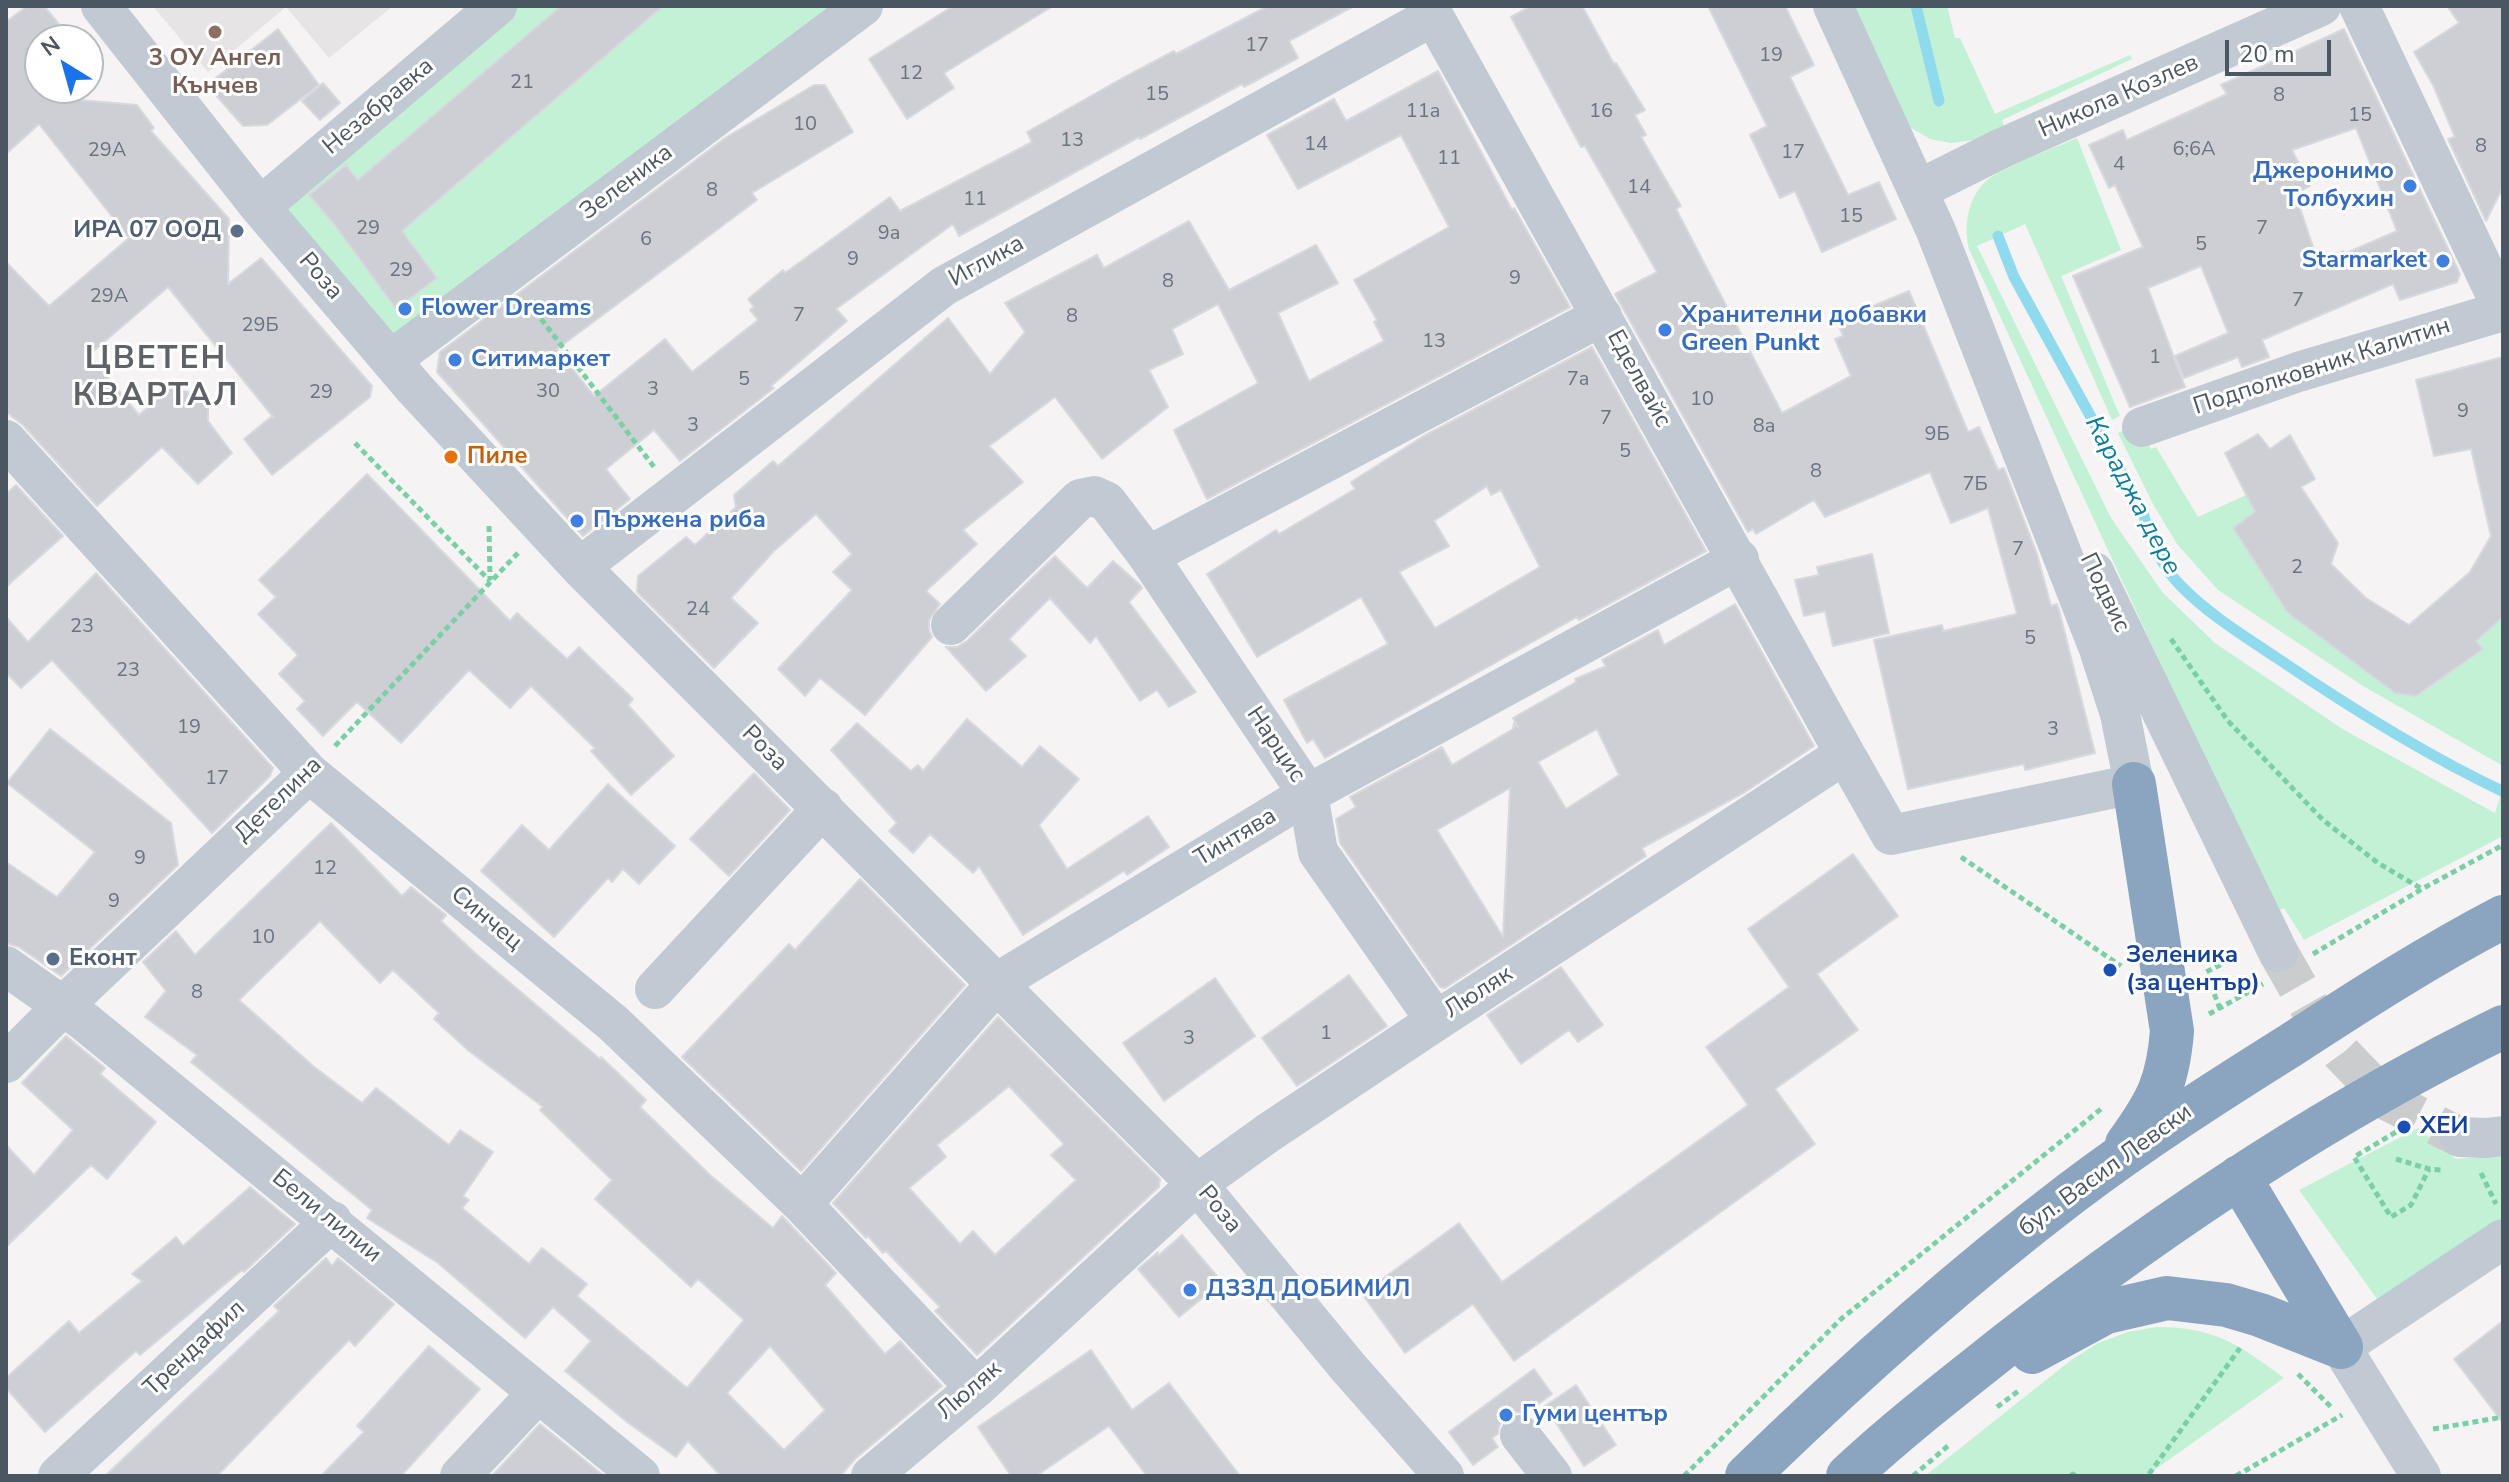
<!DOCTYPE html>
<html>
<head>
<meta charset="utf-8">
<style>
  body { margin:0 }
  #map { position:relative; width:2509px; height:1482px; overflow:hidden; background:#f5f3f3; font-family:"Nunito Sans",sans-serif }
  canvas { display:block }
  .frame { position:absolute; inset:0; border:8px solid #4a5661; pointer-events:none }
  .north { position:absolute; left:24px; top:24px; width:80px; height:80px; box-sizing:border-box; background:#fff; border:2px solid #b7bbc0; border-radius:50%; rotate:323deg; font-size:22px; font-weight:700; line-height:32px; text-align:center; color:#4a5661 }
  .north::after { content:''; display:block; margin:auto; width:28px; height:36px; background:#1a73e8; clip-path:polygon(50% 0,100% 100%,50% 72%,0 100%) }
  .scale { position:absolute; left:2225px; top:40px; width:106px; height:36px; box-sizing:border-box; border:4px solid #4a5661; border-top:0; padding-left:10px; font-size:24px; line-height:28px; white-space:nowrap; color:#4a5661; -webkit-text-stroke:6px #fff; paint-order:stroke }
</style>
</head>
<body>
<div id="map">
<canvas width="2509" height="1482"></canvas>
<div class="frame"></div>
<div class="north">N</div>
<div class="scale">20 m</div>
</div>
<script>
const c = document.querySelector('canvas').getContext('2d');
c.lineJoin = 'round';
function fill(path, color) {
  c.fillStyle = color;
  c.fill(path, 'evenodd');
}
function strokePath(path, color, width, dash) {
  c.strokeStyle = color;
  c.lineWidth = width;
  c.lineCap = dash ? 'butt' : 'round';
  c.setLineDash(dash || []);
  c.stroke(path);
}
function label(font, color, halo, rows, align = 'center') {
  c.font = font + ' "Nunito Sans",sans-serif';
  c.lineWidth = 6;
  c.setLineDash([]);
  c.textBaseline = 'middle';
  c.strokeStyle = halo;
  c.fillStyle = color;
  for (const [text, x, y, turn = 0] of rows) {
    c.save();
    c.translate(x, y);
    c.rotate((+turn || 0) * Math.PI / 180);
    c.textAlign = isNaN(turn) ? turn : align;
    if (halo) c.strokeText(text, 0, 0);
    c.fillText(text, 0, 0);
    c.restore();
  }
}
const education = new Path2D(`
  M153 6H393L329 58 286 7 208 72Z`);
const green = new Path2D(`
  M497 6H863L391 360 260 207Z
  M1853 6H1947L1955 38H1960L1995 114 2130 55 2132 59 2002 120 2004 126 1973 140 1951 143 1930 139 1908 126Z
  M2077 138 2121 250 2061 276 2120 416 2112 420 2025 224 1977 246 2111 518 2163 593 2215 643 2344 730 2495 813 2503 787V836L2304 940 2284 908 2275 912 1969 249C1964 227 1967 203 1982 185 1995 169 2056 148 2077 138Z
  M2137 424 2151 449 2156 447 2198 517 2248 494 2324 582 2431 653 2503 604V766L2363 686 2218 590 2177 544 2153 504 2118 433Z
  M2418 1128 2456 1159 2503 1155V1223L2380 1303 2299 1190Z
  M2156 1327C2215 1327 2238 1344 2284 1378L2146 1476H2075L2073 1474 2070 1476H1925L2070 1361 2098 1343 2128 1332Z`);
const stream = new Path2D(`
  M1916 6 1939 101
  M1998 236 2014 277 2142 510C2150 537 2160 565 2180 585 2208 614 2244 636 2277 658 2349 707 2424 754 2502 791`);
const building = new Path2D(`
  M27 6H44L72 40H40V88H81L68 99 137 105 154 128 151 131 229 219 228 284 261 258 372 386 370 397 272 475 244 439 271 417 274 418 168 287 89 355 139 415 171 387 208 398V421L232 453 198 484 162 447 97 506 23 425 6 412V262L49 306 129 238 39 124 6 154V22Z
  M561 6H663L402 231 437 278 396 309 334 224 309 195 346 165 358 180Z
  M953 6H1053L944 73 954 88 907 119 869 59Z
  M1268 6H1354L1289 41 1298 58 1244 87 1242 84 1140 139 1139 137 959 236 953 224 836 309 847 321 771 386 774 388 680 461 654 430 606 469 630 499 583 536 437 372 440 352 725 138 814 85H825L853 132 752 193 757 200 557 349 594 396 665 339 692 372 758 320 750 310 754 307 748 299 783 270 785 273 890 197 900 211 1032 142 1027 132 1121 79 1174 51 1176 54Z
  M1531 6H1582L1614 64 1616 63 1645 110 1635 115 1646 135 1641 137 1681 206 1676 209 1782 413 1851 376 1835 339 1843 336 1837 321 1909 291 1968 432 1979 427 1998 470 2004 468 2037 554 2051 606 2057 604 2059 610 2095 753 2025 770 2024 764 1908 789 1874 640 1942 625 1943 631 2017 614 1988 508 1951 523 1930 472 1825 517 1814 500 1756 534 1753 529 1748 532 1615 294 1657 272 1585 146 1581 147 1511 17Z
  M1708 6H1785L1814 65 1790 77 1848 195 1879 182 1896 219 1822 252 1795 191 1780 198 1750 135 1767 126Z
  M2447 6H2503V187L2486 221 2448 139 2455 137 2433 85 2414 52 2459 23Z
  M278 29 319 85 267 125 243 126 207 85Z
  M2344 29 2460 274 2457 282 2400 300 2393 284 2262 340 2269 357 2242 367 2238 357 2184 378 2175 356 2228 333 2201 266 2148 288 2185 387 2130 407 2073 276 2143 247 2115 185 2109 188 2089 145 2123 130 2127 140 2227 94 2221 85ZM2356 128 2397 231 2344 254 2343 251 2318 262 2295 193 2310 186 2292 150Z
  M1438 71 1512 210 1514 208 1570 307 1207 499 1174 430 1258 383 1218 304 1172 329 1183 354 1149 370 1168 407 1102 459 1055 397 989 446 1023 482 963 530 977 544 926 591 940 604 929 620V630L932 637 865 715 820 678 805 696 778 669 852 590 833 572 852 554 816 514 774 551 731 598 758 623 714 668 637 592 638 576 686 537 695 545 736 507 734 495 773 461 778 466 948 318 990 374 1025 332 1005 303 1097 255 1104 268 1189 221 1229 290 1316 245 1338 283 1278 313 1309 381 1384 341 1374 322 1377 320 1354 280 1449 227 1401 135 1298 189 1267 135 1334 99 1346 121Z
  M323 83 340 103 320 120 302 101Z
  M1592 347 1706 551 1579 620 1577 617 1325 758 1313 739 1307 743 1284 700 1388 644 1361 597 1257 657 1207 574 1276 530 1279 534 1355 489 1351 482 1422 437ZM1487 486 1491 495 1501 490 1540 567 1435 628 1399 572 1449 546 1434 521Z
  M2503 357V617L2476 641 2483 649 2416 696 2395 693 2288 613 2233 528 2255 512 2225 453 2258 434 2270 449 2290 435 2315 479 2301 487 2338 543 2331 564 2366 598 2409 625 2470 572 2491 536 2471 449 2434 456 2416 380Z
  M367 474 510 621 517 613 567 659 579 647 633 699 628 705 674 756 631 795 591 751 595 748 531 686 510 708 469 670 401 743 357 702 323 736 297 709 305 701 279 674 298 655 258 614 276 597 259 580Z
  M16 485 63 536 6 587V494Z
  M1872 554 1889 633 1833 646 1825 611 1804 616 1795 580 1819 575 1817 567Z
  M1055 556 1087 588 1113 561 1140 585 1142 588 1129 602 1196 692 1169 707 1157 690 1140 701 1096 636 1090 643 1050 598 1009 639 1026 656 986 691 946 647H957L967 641Z
  M96 573 273 768 270 776 212 833 52 660 21 688 6 673V617L28 642Z
  M1735 604 1814 746 1745 792 1642 848 1646 856 1445 988 1440 987 1340 843 1336 819 1356 807 1350 797 1442 747 1452 765 1513 729 1514 723 1518 727 1513 718 1576 682 1575 679 1606 666 1602 660 1658 630 1664 645ZM1597 729 1619 775 1566 809 1538 762ZM1510 788 1503 937 1437 830Z
  M967 719 1022 767 1040 746 1079 779 1039 825 1067 869 1148 816 1169 847 1127 875 1124 871 1023 935 979 866 973 873 930 834 913 853 889 831 897 823 831 750 857 723 911 771 918 765 923 771Z
  M50 729 171 823 178 865 61 976 19 947 6 943V862L57 897 95 852 7 783Z
  M754 773 790 810 729 876 690 839Z
  M608 784 675 846 639 884 623 869 612 882 608 878 554 937 481 871 522 825 549 850Z
  M331 823 402 896 411 887 446 915 441 921 476 954 600 1059 601 1057 646 1100 640 1107 710 1175 773 1228 782 1216 836 1273 825 1285 885 1354 900 1341 942 1386 856 1458 840 1476H721L688 1441 676 1457 627 1422 565 1371 591 1341 553 1307 525 1338 438 1263 367 1218 372 1210 191 1062 197 1055 145 1017 166 991 143 962 176 931 195 955ZM320 921 380 983 393 970 439 1013 434 1019 469 1051 543 1107 540 1110 612 1180 595 1199 691 1287 698 1279 744 1320 687 1388 577 1296 587 1284 542 1248 529 1264 462 1208 469 1200 463 1196 493 1152 460 1130 449 1145 376 1088 362 1103 313 1066 239 1000ZM770 1346 825 1410 784 1450 727 1393Z
  M1853 854 1898 916 1817 974 1858 1030 1775 1089 1815 1144 1514 1361 1473 1304 1405 1353 1362 1294 1459 1223 1502 1282 1748 1105 1706 1047 1789 987 1748 929Z
  M860 879 965 985 801 1171 682 1057 789 944 795 950Z
  M1561 967 1603 1025 1578 1042 1569 1030 1521 1064 1487 1015Z
  M1349 975 1387 1026 1297 1086 1262 1038Z
  M1215 978 1255 1036 1164 1101 1123 1043Z
  M998 1017 1160 1179 1159 1187 977 1355 935 1311 940 1307 886 1251 883 1253 868 1236 866 1238 833 1203ZM1009 1086 1064 1144 1051 1155 1076 1180 995 1255 973 1231 960 1244 909 1188 946 1157 937 1145Z
  M66 1036 105 1068 100 1074 156 1122 107 1179 91 1165 6 1247V1145L34 1175 73 1130 22 1083Z
  M250 1187 295 1224 244 1272 242 1270 140 1355 136 1351 45 1432 6 1388V1378L69 1321 79 1333 142 1281 132 1274 176 1237 183 1246Z
  M1182 1235 1222 1282 1179 1317 1138 1269 1158 1252V1256Z
  M326 1258 332 1266 338 1258 394 1304 355 1346 349 1340 217 1476H105L279 1311 274 1306Z
  M2503 1321V1423L2454 1359Z
  M429 1346 480 1389 401 1476H321L364 1432 357 1426Z
  M1091 1350 1132 1410 1169 1383 1240 1476H1147L1109 1426 1036 1476H1011L978 1427Z
  M1534 1369 1552 1394 1526 1413 1516 1412 1505 1417 1499 1426 1498 1434 1492 1438 1498 1447 1473 1465 1449 1432Z
  M1576 1385 1616 1445 1584 1466 1545 1406Z
  M540 1424 604 1476H492Z`);
const minorTunnel = new Path2D(`
  M2278 952 2314 1015 2342 1054 2365 1078 2390 1102 2460 1137`);
const path = new Path2D(`
  M529 303 654 467
  M355 443 490 581
  M489 526 490 580
  M2171 639 2228 721 2323 820 2378 863 2422 889
  M335 746 518 553
  M1961 857 2121 966
  M2313 954 2422 889 2503 845
  M2220 1009 2206 972 2236 957 2238 962
  M2209 1014 2263 984
  M2396 1132 2354 1157 2391 1217 2411 1205 2429 1169
  M2396 1159 2429 1169 2442 1170
  M2481 1173 2496 1204
  M2298 1374 2333 1409
  M1997 1407 2021 1389
  M2433 1429 2503 1417
  M2149 1474 2240 1348
  M1684 1476 1841 1319 2101 1109
  M1913 1476 1949 1445
  M2070 1476 2073 1474 2075 1476
  M2236 1476 2342 1415`);
const minor = new Path2D(`
  M101 6 260 207 415 389 580 567 1197 1184 1348 1367 1444 1476
  M1428 6 1845 754
  M2359 6 2503 310
  M1918 190 2000 149 2321 6
  M260 207 497 6
  M391 360 863 6
  M2142 427 2298 372 2503 311
  M6 440 309 773 613 1023 802 1204 976 1388
  M1148 556 1602 316
  M580 567 944 286 1433 16
  M2094 572 2278 952
  M951 625 1080 499 1094 496 1107 502 1148 556 1308 794 1318 852 1436 1021
  M6 966 84 1021 640 1476
  M655 989 823 808
  M6 1063 64 1005 309 773
  M2460 1137 2486 1138 2503 1136
  M802 1204 998 982 1308 794 1739 559
  M1520 1435 1552 1476
  M58 1476 332 1221
  M460 1476 537 1394
  M871 1476 976 1388 1197 1184 1268 1133 1436 1021 1845 754 1891 835 2134 784 2120 714 2099 649 1936 231 1833 6
  M2421 1476 2341 1347 2503 1239`);
const highway = new Path2D(`
  M2127 1144C2157 1103 2168 1082 2172 1031L2134 784
  M2239 1177 2341 1347
  M2032 1352 2106 1312 2167 1298 2226 1305 2260 1315 2341 1347
  M1747 1476C1850 1376 1956 1281 2070 1194 2141 1140 2216 1092 2291 1045 2360 1000 2430 955 2503 917
  M1848 1476C1898 1429 1953 1387 2007 1344 2162 1223 2326 1113 2503 1027`);
const markers = [
  [215,32,8,"#8d6e63"],
  [2410,186,8,"#3f7fe0"],
  [237,231,8,"#5c6f8a"],
  [2443,261,8,"#3f7fe0"],
  [405,309,8,"#3f7fe0"],
  [1665,330,8,"#3f7fe0"],
  [455,360,8,"#3f7fe0"],
  [451,457,8,"#e8710a"],
  [577,521,8,"#3f7fe0"],
  [53,959,8,"#5c6f8a"],
  [2110,970,8,"#1a4fb4"],
  [2404,1127,8,"#1a4fb4"],
  [1190,1290,8,"#3f7fe0"],
  [1506,1415,8,"#3f7fe0"]
];
const numberNames = [
  ["17",1257,46],
  ["19",1771,56],
  ["12",911,74],
  ["21",522,83],
  ["15",1157,95],
  ["8",2279,96],
  ["11a",1423,112],
  ["16",1601,112],
  ["15",2360,116],
  ["10",805,125],
  ["13",1072,141],
  ["14",1316,145],
  ["8",2481,147],
  ["6;6А",2194,150],
  ["29А",107,151],
  ["17",1793,153],
  ["11",1449,159],
  ["4",2119,165],
  ["14",1639,188],
  ["8",712,191],
  ["11",975,200],
  ["15",1851,217],
  ["29",368,229],
  ["7",2262,229],
  ["9a",889,234],
  ["6",646,240],
  ["5",2201,245],
  ["9",853,260],
  ["29",401,271],
  ["9",1515,279],
  ["8",1168,282],
  ["29А",109,297],
  ["7",2298,301],
  ["7",799,316],
  ["8",1072,317],
  ["29Б",260,326],
  ["13",1434,342],
  ["1",2155,358],
  ["5",744,380],
  ["7a",1578,380],
  ["3",653,390],
  ["30",548,392],
  ["29",321,393],
  ["10",1702,400],
  ["9",2463,412],
  ["7",1606,419],
  ["3",693,426],
  ["8a",1764,427],
  ["9Б",1937,435],
  ["5",1625,452],
  ["8",1816,472],
  ["7Б",1975,485],
  ["7",2018,550],
  ["2",2297,568],
  ["24",698,610],
  ["23",82,627],
  ["5",2030,639],
  ["23",128,671],
  ["19",189,728],
  ["3",2053,730],
  ["17",217,779],
  ["9",140,859],
  ["12",325,869],
  ["9",114,902],
  ["10",263,938],
  ["8",197,993],
  ["1",1326,1034],
  ["3",1189,1039]
];
const educationNames = [
  ["3 ОУ Ангел",215,59],
  ["Кънчев",215,87]
];
const streetNames = [
  ["Никола Козлев",2119,97,-24],
  ["Незабравка",379,107,-40],
  ["Зеленика",627,183,-37],
  ["Иглика",987,262,-29],
  ["Роза",320,277,49],
  ["Подполковник Калитин",2322,367,-18],
  ["Еделвайс",1638,379,61],
  ["Подвис",2104,593,64],
  ["Нарцис",1275,745,56],
  ["Роза",764,749,45],
  ["Детелина",279,800,-44],
  ["Тинтява",1236,838,-31],
  ["Синчец",486,919,40],
  ["Люляк",1479,993,-33],
  ["бул. Васил Левски",2106,1171,-36],
  ["Роза",1219,1210,50],
  ["Бели лилии",326,1217,39],
  ["Трендафил",195,1349,-43],
  ["Люляк",970,1391,-41]
];
const shopNames = [
  ["Джеронимо",2394,172,"right"],
  ["Толбухин",2394,200,"right"],
  ["Starmarket",2427,261,"right"],
  ["Flower Dreams",421,309],
  ["Хранителни добавки",1681,316],
  ["Green Punkt",1681,344],
  ["Ситимаркет",471,360],
  ["Пържена риба",593,521],
  ["ДЗЗД ДОБИМИЛ",1206,1290],
  ["Гуми център",1522,1415]
];
const serviceNames = [
  ["ИРА 07 ООД",221,231],
  ["Еконт",69,959,"left"]
];
const foodNames = [
  ["Пиле",467,457]
];
const transitNames = [
  ["Зеленика",2126,956],
  ["(за център)",2126,984],
  ["ХЕИ",2420,1127]
];
const waterNames = [
  ["Караджа дере",2132,496,62]
];
const districtNames = [
  ["ЦВЕТЕН",156,360],
  ["КВАРТАЛ",156,397]
];
fill(education, '#e6e4e5');
fill(green, '#c3f1d5');
strokePath(stream, '#90daee', 11);
fill(building, '#cdcfd5');
strokePath(building, '#d7d9de', 2);
strokePath(minorTunnel, '#caccce', 40, [40, 20]);
strokePath(path, '#7ad0a6', 5, [6, 4]);
strokePath(minor, '#c1cad2', 40);
strokePath(highway, '#8ba5c1', 44);
for (const [x, y, r, color] of markers) {
  const dot = new Path2D();
  dot.arc(x, y, r, 0, 2 * Math.PI);
  c.fillStyle = color;
  c.fill(dot);
  strokePath(dot, '#fff', 3);
}
label('20px', '#6b747e', null, numberNames);
label('bold 24px', '#785e54', '#fff', educationNames);
label('24px', '#4a5661', '#fff', streetNames);
label('bold 24px', '#366cbe', '#fff', shopNames, 'left');
label('bold 24px', '#4e5e75', '#fff', serviceNames, 'right');
label('bold 24px', '#c56008', '#fff', foodNames, 'left');
label('bold 24px', '#164399', '#fff', transitNames, 'left');
label('italic 26px', '#0c7c9b', '#fff', waterNames);
c.letterSpacing = '2px';
label('bold 32px', '#5f6368', '#fff', districtNames);
c.letterSpacing = '0px';
</script>
</body>
</html>
